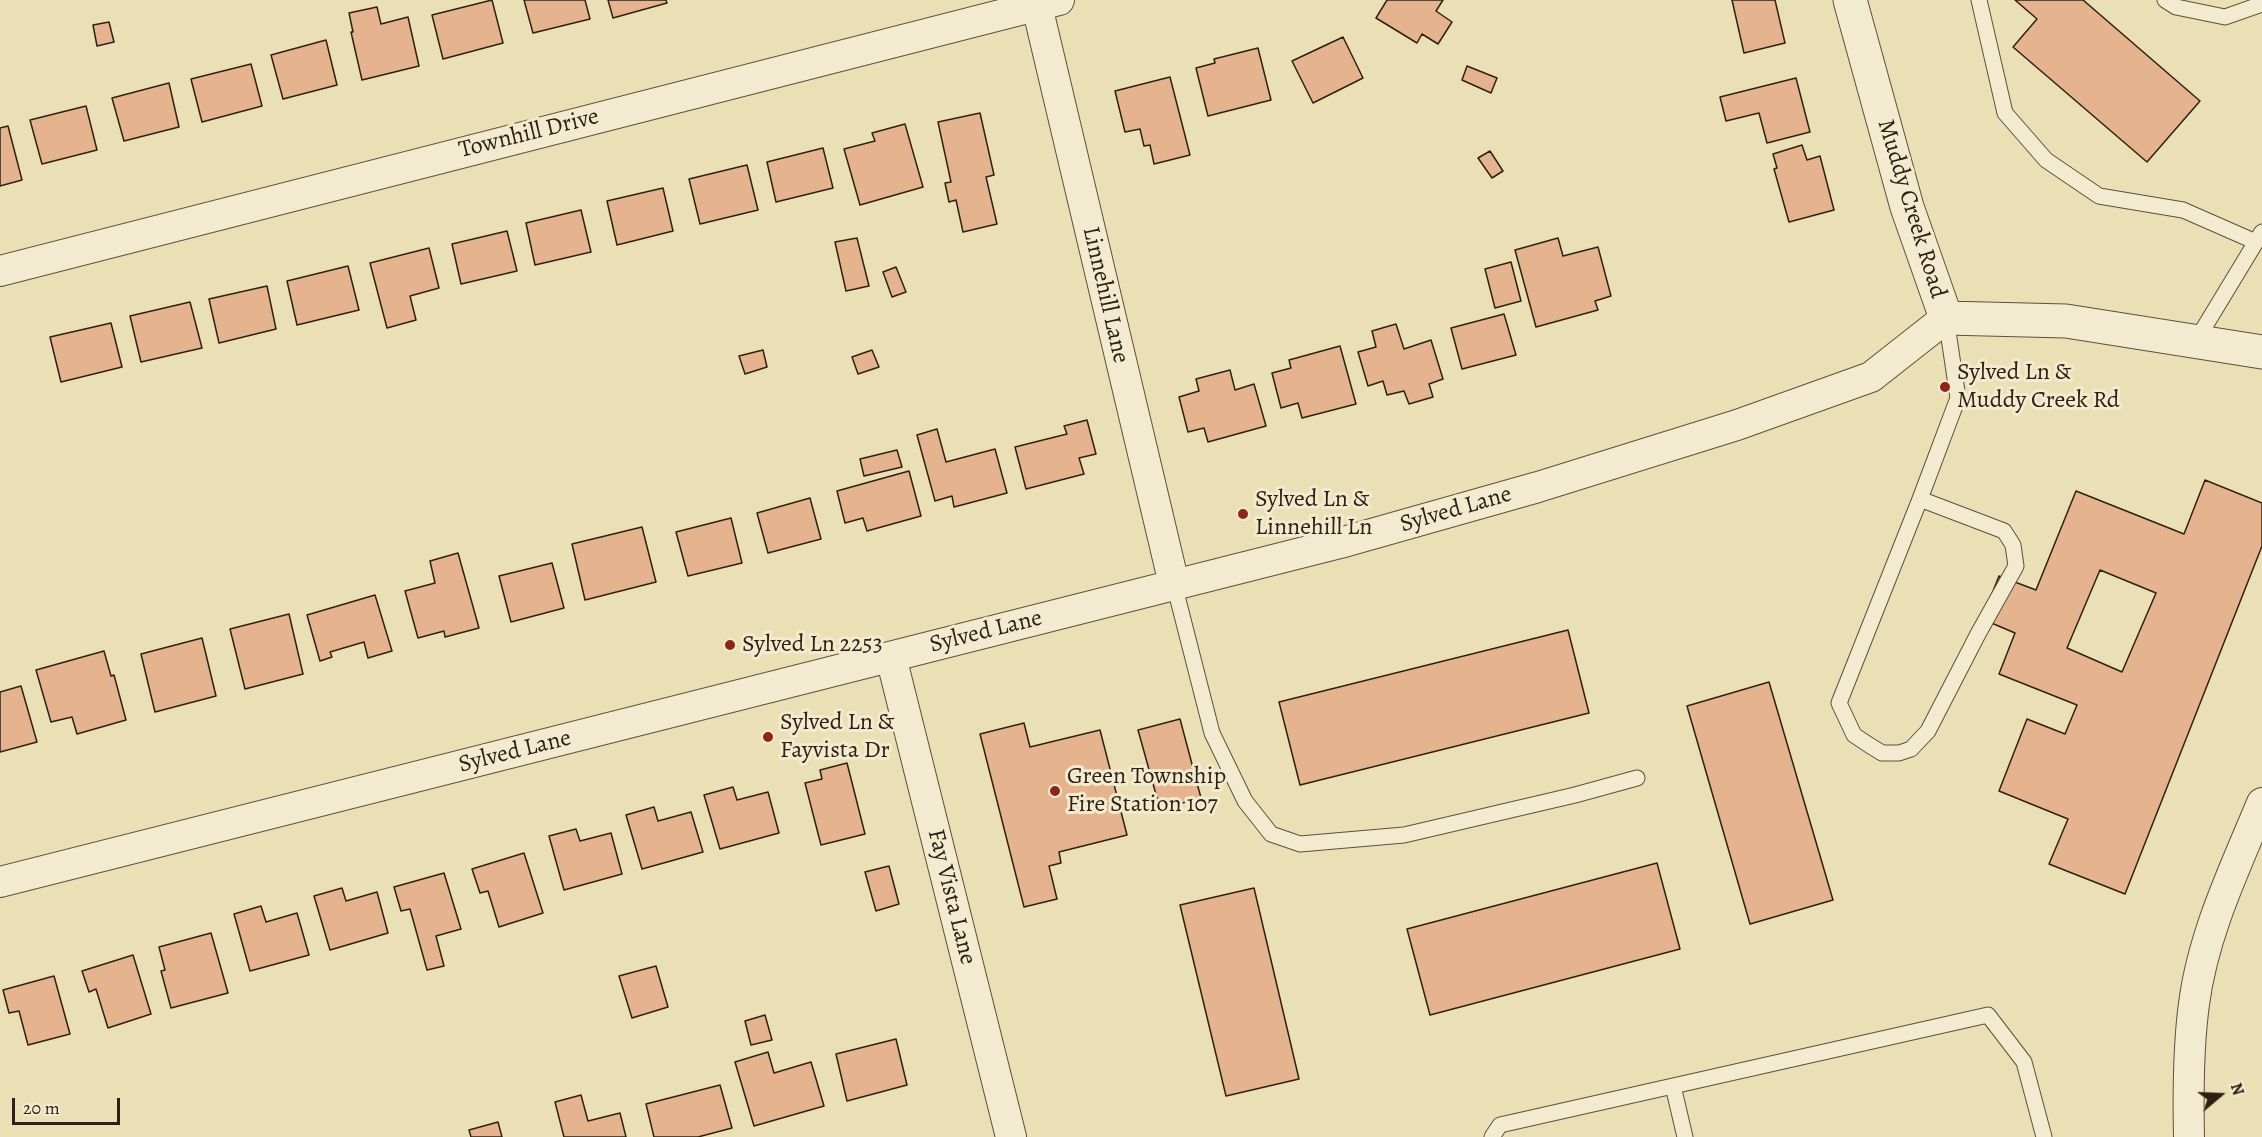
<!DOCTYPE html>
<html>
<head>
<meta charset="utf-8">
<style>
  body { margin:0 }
  #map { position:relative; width:2262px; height:1137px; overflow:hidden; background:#ebe0b5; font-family:Alegreya,serif }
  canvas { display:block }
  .north { position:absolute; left:2190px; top:1065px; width:60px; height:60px; -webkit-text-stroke:4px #f2ebcf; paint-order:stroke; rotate:71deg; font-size:16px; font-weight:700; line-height:24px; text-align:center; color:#2e2012 }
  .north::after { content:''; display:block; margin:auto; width:21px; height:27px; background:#2e2012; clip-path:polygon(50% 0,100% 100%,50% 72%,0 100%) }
  .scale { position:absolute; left:12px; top:1098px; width:108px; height:27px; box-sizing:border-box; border:3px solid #2e2012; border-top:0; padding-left:8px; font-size:18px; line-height:21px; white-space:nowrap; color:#2e2012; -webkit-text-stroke:4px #f2ebcf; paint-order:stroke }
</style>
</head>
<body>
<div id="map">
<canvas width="2262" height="1137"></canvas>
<div class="north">N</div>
<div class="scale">20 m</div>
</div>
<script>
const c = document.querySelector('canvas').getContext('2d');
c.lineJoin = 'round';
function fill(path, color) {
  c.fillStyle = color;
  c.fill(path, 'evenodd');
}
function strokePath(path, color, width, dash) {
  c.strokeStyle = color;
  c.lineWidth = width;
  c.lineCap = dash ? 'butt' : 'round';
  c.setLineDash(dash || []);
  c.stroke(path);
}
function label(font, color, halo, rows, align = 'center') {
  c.font = font + ' Alegreya,serif';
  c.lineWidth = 6;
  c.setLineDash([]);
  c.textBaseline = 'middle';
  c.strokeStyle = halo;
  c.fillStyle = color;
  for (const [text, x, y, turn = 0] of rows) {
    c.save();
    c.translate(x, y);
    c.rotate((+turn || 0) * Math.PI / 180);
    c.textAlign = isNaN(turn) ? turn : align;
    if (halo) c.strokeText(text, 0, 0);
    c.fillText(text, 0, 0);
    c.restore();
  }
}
const building = new Path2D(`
  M492 0 503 43 443 59 432 15Z
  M524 0H585L590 19 533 33Z
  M608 0H666L667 3 613 18Z
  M1387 0H1443L1436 11 1452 22 1438 44 1422 34 1417 43 1376 18Z
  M1732 0H1775L1785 43 1744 53Z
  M2015 0H2083L2200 101 2147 162 2013 47 2037 19Z
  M377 7 381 24 408 17 419 66 362 80 351 32H353L349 13Z
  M109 22 114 42 97 46 93 25Z
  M1343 37 1363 78 1313 103 1292 61Z
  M326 40 337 85 283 99 271 55Z
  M1258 48 1271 100 1208 116 1196 68 1215 63 1214 59Z
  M251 64 262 106 202 122 191 79Z
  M1467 66 1497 78 1491 93 1462 80Z
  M1170 77 1190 155 1154 164 1150 145 1144 146 1140 129 1125 132 1115 91Z
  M1796 78 1810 132 1767 143 1759 113 1726 121 1720 97Z
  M169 83 179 127 124 141 112 98Z
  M86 106 97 150 42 164 30 120Z
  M980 113 994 175 986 177 997 224 963 232 956 200 949 202 945 183 951 182 938 122Z
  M905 124 923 187 860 205 844 149 875 141 872 133Z
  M8 126 22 180 0 186V128Z
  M1802 145 1807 160 1820 156 1834 210 1789 222 1774 169 1777 168 1773 154Z
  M823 148 833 188 776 202 767 162Z
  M1490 151 1503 171 1492 178 1478 158Z
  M747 165 758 210 700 224 689 179Z
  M663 188 673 231 617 245 607 201Z
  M581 210 591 252 535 265 526 223Z
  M507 231 517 271 461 284 452 244Z
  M857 238 869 286 846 291 835 242Z
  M1558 238 1563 256 1598 247 1611 296 1595 301 1598 310 1536 327 1515 250Z
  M429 248 439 288 410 296 416 320 387 328 370 263Z
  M1511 262 1521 301 1495 308 1485 269Z
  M348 266 359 310 297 325 287 281Z
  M896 267 906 292 892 297 883 272Z
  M267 286 276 329 219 343 209 299Z
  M190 302 202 348 141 362 130 316Z
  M1504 314 1516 355 1462 369 1451 328Z
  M111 323 122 367 61 382 50 337Z
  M1396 324 1404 349 1431 340 1443 379 1429 384 1433 397 1409 404 1404 391 1387 395 1383 381 1368 386 1358 352 1376 347 1372 331Z
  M1340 346 1356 404 1302 418 1298 403 1281 408 1272 373 1291 368 1289 360Z
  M763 350 767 367 745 374 739 356Z
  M872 350 879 367 858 374 852 357Z
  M1230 370 1235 390 1254 384 1266 426 1208 442 1204 428 1188 432 1179 397 1199 391 1196 379Z
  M1087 420 1096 454 1079 458 1084 474 1026 489 1015 447 1067 434 1064 426Z
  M937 429 946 462 995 449 1007 493 954 507 952 496 935 501 917 435Z
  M897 450 902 467 864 476 860 459Z
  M909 471 921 516 867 531 863 518 845 523 837 491Z
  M2205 480 2262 503V546L2125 894 2049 864 2068 819 1999 791 2027 719 2065 734 2077 705 1999 674 2015 633 1982 619 1999 576 2036 590 2076 491 2184 534ZM2100 570 2156 593 2122 672 2067 648Z
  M810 498 821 539 768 553 757 513Z
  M731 518 742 563 688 576 676 532Z
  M642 527 656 582 585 600 572 544Z
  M458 553 479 628 445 637 444 631 418 638 405 591 435 583 430 561Z
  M552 563 564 608 511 622 499 576Z
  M375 595 392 651 368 658 364 642 330 652 332 657 320 661 307 615Z
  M289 614 303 674 245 689 230 629Z
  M1568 630 1589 713 1300 785 1279 702Z
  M202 638 216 696 155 712 141 654Z
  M104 651 111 676 114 675 126 720 77 734 72 717 51 722 36 670Z
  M1769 682 1833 900 1750 924 1687 706Z
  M21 686 37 742 0 752V692Z
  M1180 719 1201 798 1160 809 1138 730Z
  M1024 723 1030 747 1100 730 1127 835 1059 852 1061 863 1049 866 1057 899 1024 907 980 734Z
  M847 763 865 834 821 845 805 783 822 779 820 770Z
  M733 787 737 800 768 792 779 833 720 849 704 795Z
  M654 807 658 821 691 812 703 852 642 869 626 815Z
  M576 829 580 841 611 833 622 874 564 890 549 836Z
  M524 853 543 913 499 927 488 891 480 893 472 869Z
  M1657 863 1680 949 1430 1015 1407 929Z
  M889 866 899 904 876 911 865 872Z
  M444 873 461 929 436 936 444 966 427 970 410 909 401 911 394 887Z
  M342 888 346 901 377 892 388 933 330 950 314 896Z
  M1254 888 1299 1079 1226 1096 1180 905Z
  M261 906 266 922 297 913 309 955 250 971 234 914Z
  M211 933 228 993 171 1008 161 971 165 970 159 947Z
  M133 955 151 1014 108 1028 96 989 89 992 82 971Z
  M656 966 668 1007 632 1018 619 976Z
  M54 976 70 1034 28 1045 19 1011 9 1013 3 990Z
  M765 1015 772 1040 751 1045 745 1021Z
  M896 1039 907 1085 847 1101 836 1054Z
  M768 1052 774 1073 811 1062 824 1106 754 1126 735 1062Z
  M720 1085 732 1128 698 1137H654L646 1104Z
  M581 1095 588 1121 620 1113 626 1137H564L555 1102Z
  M498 1122 502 1137H471L469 1130Z`);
const service = new Path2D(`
  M1979 0 2005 113 2046 160 2099 196 2183 210 2256 242
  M2165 0 2176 7 2225 17 2262 4
  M2196 341 2262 232
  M1920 499 2004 531 2013 545 2016 566 1978 634 1928 731 1911 749 1899 753H1882L1869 745 1854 735 1839 703 1920 499 1958 398 1946 318
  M1174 584 1212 733 1245 801 1271 834 1300 844 1404 835 1575 795 1637 778
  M1673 1086 1685 1137
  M1492 1137 1500 1125 1988 1015 2024 1062 2044 1137`);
const minor = new Path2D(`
  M1037 6 1174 584
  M0 271 1059 0
  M891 657 1011 1137
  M0 882 1340 543 1538 487 1737 425 1871 377 1946 318
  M2189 1137C2188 1092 2188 1048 2194 1004 2203 934 2235 868 2262 803`);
const tertiary = new Path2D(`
  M1850 0 1907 207 1946 318 2066 321 2262 352`);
const markers = [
  [1945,387,6,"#8f2418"],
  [1243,514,6,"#8f2418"],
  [730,645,6,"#8f2418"],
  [768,737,6,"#8f2418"],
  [1055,791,6,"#8f2418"]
];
const streetNames = [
  ["Townhill Drive",529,134,-14],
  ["Muddy Creek Road",1911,209,73],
  ["Linnehill Lane",1105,295,77],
  ["Sylved Lane",1456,510,-16],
  ["Sylved Lane",986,632,-14],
  ["Sylved Lane",515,752,-14],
  ["Fay Vista Lane",951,897,76]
];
const poiNames = [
  ["Sylved Ln &",1957,373],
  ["Muddy Creek Rd",1957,401],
  ["Sylved Ln &",1255,500],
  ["Linnehill Ln",1255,528],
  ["Sylved Ln 2253",742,645],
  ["Sylved Ln &",780,723],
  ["Fayvista Dr",780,751],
  ["Green Township",1067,777],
  ["Fire Station 107",1067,805]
];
fill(building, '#e6b38f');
strokePath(building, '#2e2012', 1.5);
strokePath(service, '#5d503b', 17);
strokePath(minor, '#5d503b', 32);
strokePath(tertiary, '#5d503b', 35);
strokePath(service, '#f2ebcf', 15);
strokePath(minor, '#f2ebcf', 30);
strokePath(tertiary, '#f2ebcf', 33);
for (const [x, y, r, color] of markers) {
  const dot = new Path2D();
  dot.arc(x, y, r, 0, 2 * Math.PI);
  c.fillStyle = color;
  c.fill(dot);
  strokePath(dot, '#f2ebcf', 2);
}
label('24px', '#2e2012', '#f2ebcf', streetNames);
label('24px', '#2e2012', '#f2ebcf', poiNames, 'left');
</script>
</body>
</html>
